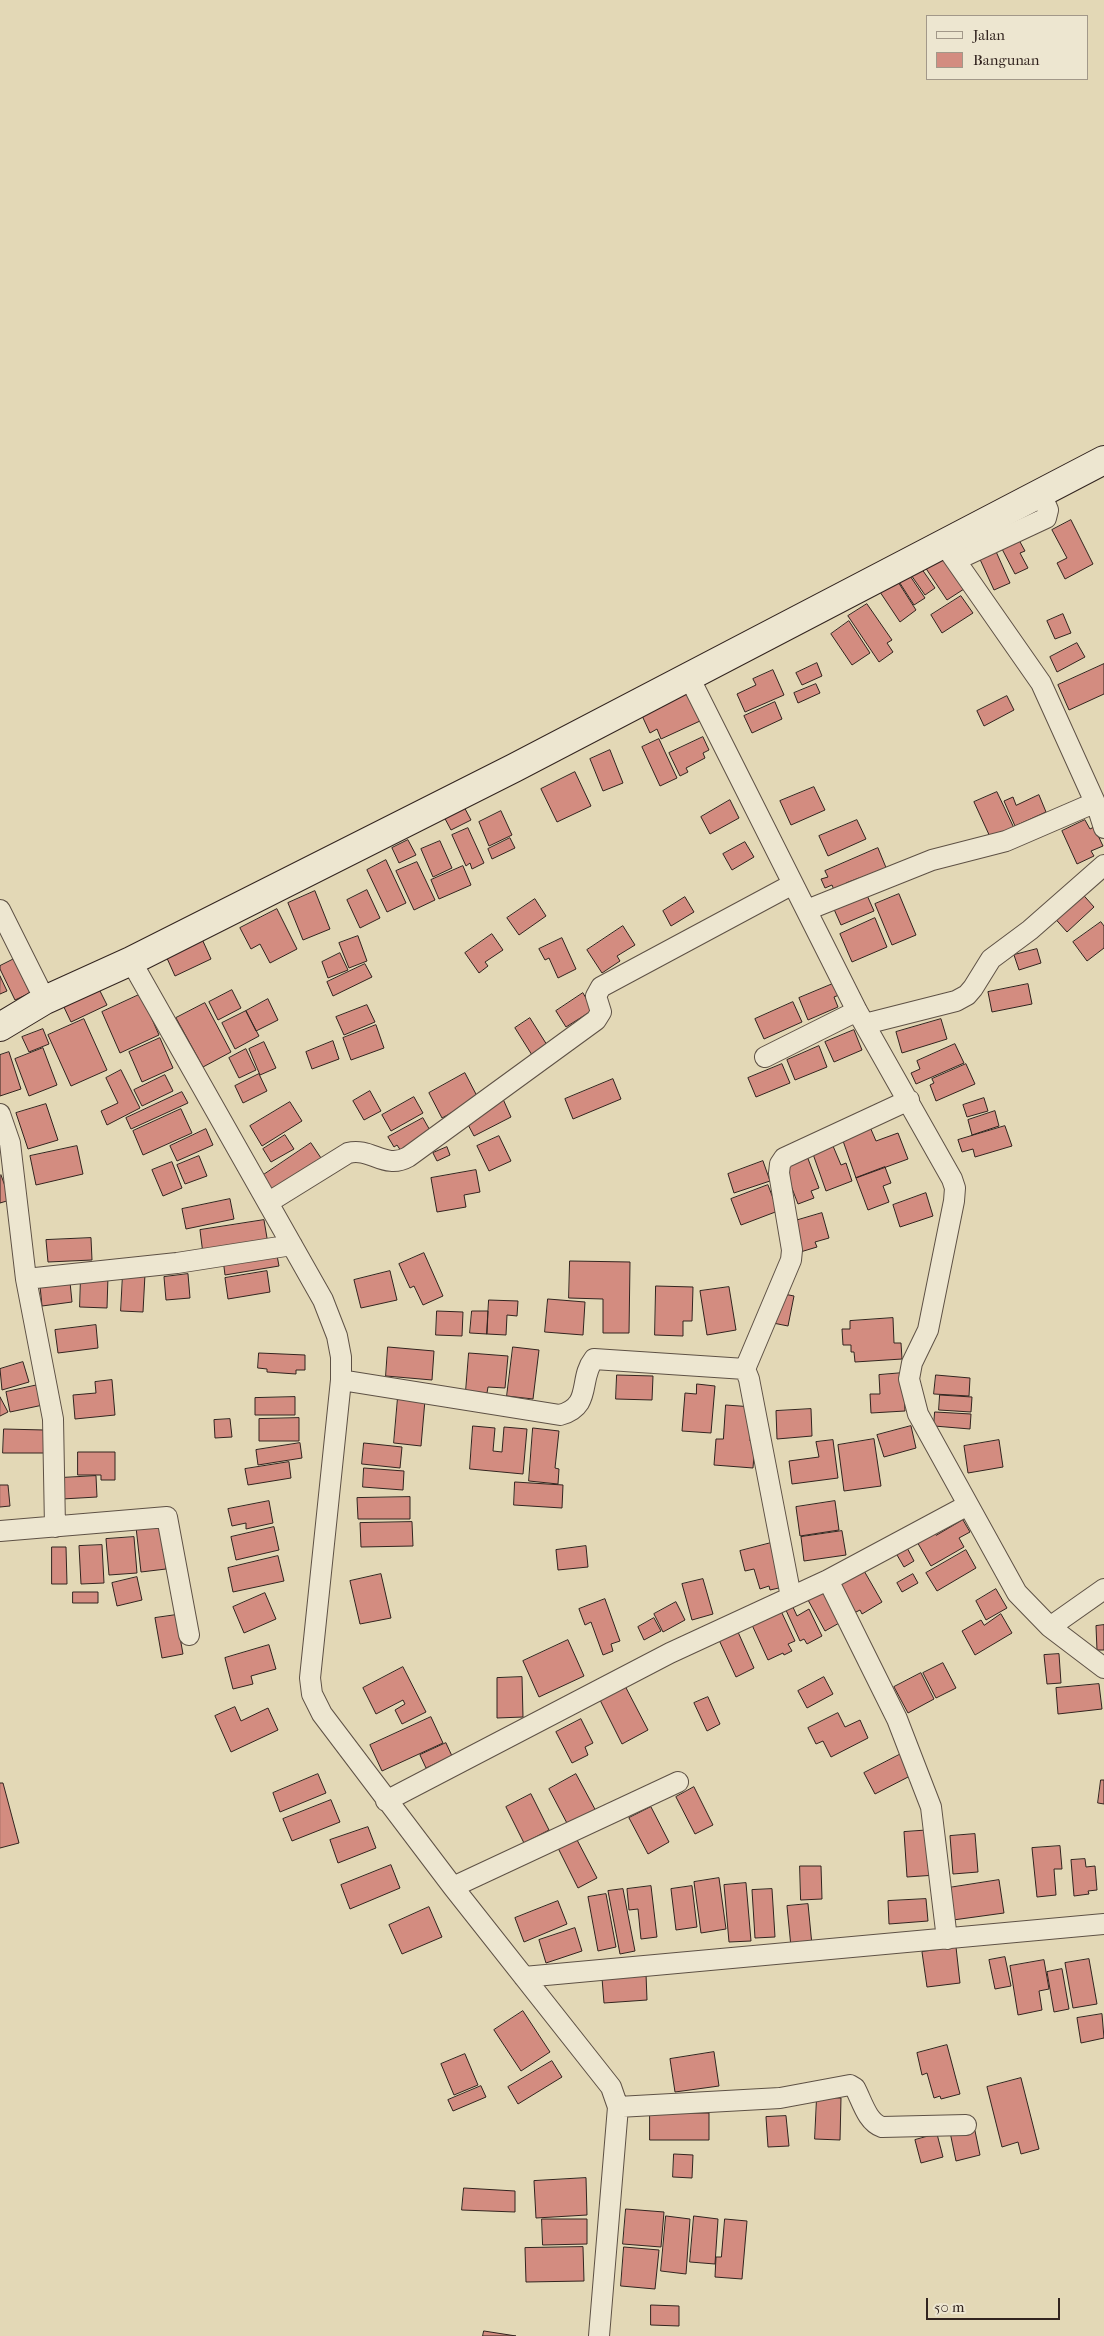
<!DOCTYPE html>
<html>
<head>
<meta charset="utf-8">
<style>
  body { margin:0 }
  #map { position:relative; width:1104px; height:2336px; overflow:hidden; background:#e3d8b6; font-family:"IM FELL French Canon",serif }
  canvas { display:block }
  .legend { position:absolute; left:926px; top:15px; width:162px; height:65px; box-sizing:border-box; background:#ede6d0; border:1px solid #a29889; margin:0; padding:6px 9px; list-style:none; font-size:15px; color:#32241f }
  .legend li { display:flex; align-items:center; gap:10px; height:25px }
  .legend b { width:25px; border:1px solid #a29889 }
  .scale { position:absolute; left:926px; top:2298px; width:134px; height:22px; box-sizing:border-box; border:2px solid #32241f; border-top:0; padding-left:6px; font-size:15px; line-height:18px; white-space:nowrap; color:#32241f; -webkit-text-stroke:4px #ede6d0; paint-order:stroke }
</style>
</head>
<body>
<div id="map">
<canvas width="1104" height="2336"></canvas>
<ul class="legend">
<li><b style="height:6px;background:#ede6d0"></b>Jalan</li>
<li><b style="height:14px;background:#d38c80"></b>Bangunan</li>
</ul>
<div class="scale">50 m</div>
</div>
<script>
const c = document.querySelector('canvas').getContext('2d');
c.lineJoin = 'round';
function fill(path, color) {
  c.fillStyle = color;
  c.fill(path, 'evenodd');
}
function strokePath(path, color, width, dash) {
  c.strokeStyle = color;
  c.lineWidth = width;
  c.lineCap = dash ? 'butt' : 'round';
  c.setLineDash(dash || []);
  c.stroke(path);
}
const building = new Path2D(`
  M1071 520 1093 564 1065 579 1057 563 1067 558 1052 530Z
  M1019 540 1025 551 1020 553 1028 568 1015 574 1002 549Z
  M994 547 1010 583 994 590 978 555Z
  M939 552 964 589 947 600 923 564Z
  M919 565 935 588 925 595 909 572Z
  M906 570 925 598 914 605 896 577Z
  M893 574 916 610 900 622 876 586Z
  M961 596 973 613 942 633 931 615Z
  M867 604 892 640 887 643 893 652 879 662 848 616Z
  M1063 614 1071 633 1055 639 1047 621Z
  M849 621 870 653 852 665 831 634Z
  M1077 643 1085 657 1057 672 1050 657Z
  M817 663 822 676 802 685 796 673Z
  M1104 664V694L1069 710 1058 685Z
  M773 670 784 695 745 712 737 694 756 685 753 679Z
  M816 684 820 693 798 703 794 693Z
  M684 686 700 721 661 739 657 729 650 733 638 707Z
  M1007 696 1014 710 984 726 977 711Z
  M775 702 782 719 752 733 744 716Z
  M703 737 709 750 703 753 705 758 686 768 688 772 680 776 669 753Z
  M659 739 677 778 660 786 642 747Z
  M610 750 623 783 603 791 590 759Z
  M575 772 591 806 557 822 541 789Z
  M814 787 825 810 791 825 780 801Z
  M997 792 1014 828 991 839 974 802Z
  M1039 795 1046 812 1015 826 1004 801 1013 797 1016 805Z
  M730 800 739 818 710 834 701 817Z
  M462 803 471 820 451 830 442 813Z
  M501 811 512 835 489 846 479 822Z
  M857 820 866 839 828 856 819 836Z
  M1085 820 1090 829 1094 827 1103 846 1091 851 1094 856 1077 864 1062 831Z
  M468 828 484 863 472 869 470 863 466 866 452 835Z
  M510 838 515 848 492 859 488 849Z
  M408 840 416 855 399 863 392 848Z
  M440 841 452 868 433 877 421 849Z
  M745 842 754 857 732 870 723 854Z
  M878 848 887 870 861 882 859 878 846 883 848 889 836 895 832 885 825 888 821 879 828 877 825 871Z
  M386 860 406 903 387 912 367 870Z
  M417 862 435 900 414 910 396 871Z
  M463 866 471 885 439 899 431 880Z
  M1078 889 1094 907 1067 932 1051 914Z
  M367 890 380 918 360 928 347 900Z
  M315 891 330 929 303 940 288 903Z
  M866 893 874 911 841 925 833 907Z
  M899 894 916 935 892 945 875 904Z
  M685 897 694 912 671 926 663 911Z
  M535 899 546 916 519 935 507 918Z
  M277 909 297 949 270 963 260 944 251 949 240 928Z
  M875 918 887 947 852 962 840 934Z
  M1101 922 1104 926V948L1087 961 1073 942Z
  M623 926 635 945 617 956 620 961 602 973 587 950Z
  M492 934 503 950 485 962 488 966 479 973 465 953Z
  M358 936 367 961 349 968 339 943Z
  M562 938 576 969 558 978 549 958 545 960 539 949Z
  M202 939 211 959 175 976 166 956Z
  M1037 949 1041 963 1019 970 1014 955Z
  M340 953 348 970 328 978 322 962Z
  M14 959 30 993 15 1000 0 969V966Z
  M365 964 372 977 333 996 327 982Z
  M0 976 7 991 0 994Z
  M835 983 839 995 834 997 838 1007 808 1020 799 998Z
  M1028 984 1032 1004 992 1012 988 992Z
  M97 985 107 1005 71 1022 62 1003Z
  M232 990 241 1008 218 1020 209 1002Z
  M583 993 593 1010 566 1027 556 1011Z
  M141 994 159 1035 120 1053 102 1012Z
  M268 999 278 1020 256 1031 246 1011Z
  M793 1002 802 1022 764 1039 755 1019Z
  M205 1003 231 1052 203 1067 176 1018Z
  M367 1005 375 1022 344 1035 336 1017Z
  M246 1011 259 1036 235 1049 222 1023Z
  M530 1018 547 1045 532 1055 515 1028Z
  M84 1019 107 1070 71 1086 48 1035Z
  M941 1019 947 1039 902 1053 896 1032Z
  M376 1025 384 1048 351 1060 343 1038Z
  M43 1029 49 1044 29 1052 22 1037Z
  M854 1030 862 1050 834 1062 825 1042Z
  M160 1038 173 1068 142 1082 129 1052Z
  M333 1041 339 1059 312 1069 306 1052Z
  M264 1042 276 1068 260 1075 249 1049Z
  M955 1044 964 1063 916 1084 911 1073 920 1069 917 1061Z
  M819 1046 827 1067 795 1080 787 1060Z
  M43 1048 57 1085 29 1096 15 1059Z
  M246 1049 256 1070 239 1078 229 1058Z
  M9 1052 21 1089 0 1096V1055Z
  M782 1064 790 1083 756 1097 748 1078Z
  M966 1064 975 1084 936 1101 930 1085 934 1083 932 1079Z
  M121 1070 140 1108 107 1125 101 1111 118 1103 106 1078Z
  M465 1073 478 1098 442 1118 429 1093Z
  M259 1074 267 1091 243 1103 235 1086Z
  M165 1075 173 1091 142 1106 134 1090Z
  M613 1079 621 1099 573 1119 565 1099Z
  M370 1091 381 1111 364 1120 353 1101Z
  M182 1092 188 1103 131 1129 126 1118Z
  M414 1097 423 1113 391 1131 382 1115Z
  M984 1098 988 1111 967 1117 963 1105Z
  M503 1099 511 1117 474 1136 465 1119Z
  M290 1102 302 1121 262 1146 250 1126Z
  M46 1104 58 1140 28 1149 16 1113Z
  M181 1109 192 1133 143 1155 133 1131Z
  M995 1111 999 1126 972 1135 968 1120Z
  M423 1118 432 1134 401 1151 397 1145 394 1147 388 1137Z
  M1005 1126 1012 1146 975 1157 973 1149 962 1152 958 1140Z
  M870 1127 876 1141 898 1133 908 1159 856 1178 842 1138Z
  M206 1129 213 1145 177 1161 170 1146Z
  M285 1135 294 1149 271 1162 263 1149Z
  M499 1136 511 1161 489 1171 477 1146Z
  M311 1143 323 1161 273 1194 262 1176Z
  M77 1146 83 1174 36 1185 30 1156Z
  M833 1146 841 1165 846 1163 852 1181 826 1191 813 1154Z
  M447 1147 450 1155 437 1161 433 1153Z
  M199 1156 207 1176 185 1184 177 1165Z
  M807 1156 819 1188 811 1191 814 1198 798 1204 783 1165Z
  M763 1161 770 1181 734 1193 728 1174Z
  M172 1162 182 1188 163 1196 152 1170Z
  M885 1167 891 1183 883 1186 889 1202 868 1210 856 1178Z
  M476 1170 480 1192 464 1195 466 1207 437 1212 431 1178Z
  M1 1175 10 1200 0 1203V1176Z
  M768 1185 778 1211 741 1225 731 1199Z
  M926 1193 933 1216 900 1227 893 1205Z
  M230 1199 234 1219 186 1229 182 1209Z
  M822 1213 829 1238 815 1242 817 1247 797 1253 788 1223Z
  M264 1220 268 1244 203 1254 200 1230Z
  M91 1238 92 1260 48 1262 46 1240Z
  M276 1250 279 1266 225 1275 223 1259Z
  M424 1253 443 1296 423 1305 414 1286 410 1288 399 1264Z
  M570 1261 630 1262 629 1333H603V1299L569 1298Z
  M267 1271 270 1292 228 1299 225 1278Z
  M390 1271 397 1300 361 1308 354 1280Z
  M123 1273 145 1274 143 1312 121 1311Z
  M188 1274 190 1298 166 1300 164 1277Z
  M81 1275 108 1276 107 1308 80 1307Z
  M70 1282 72 1302 42 1306 40 1286Z
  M656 1286 693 1287 692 1321H683V1336L655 1335Z
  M729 1287 736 1330 707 1335 700 1291Z
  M779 1293 794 1296 788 1326 773 1323Z
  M548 1299 585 1302 583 1335 545 1332Z
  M489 1300 518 1301 517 1316 507 1315 506 1335 487 1334Z
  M437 1311 463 1312 462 1336 436 1335Z
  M472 1311H488L487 1334 470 1333Z
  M893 1318 894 1343H901L902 1359 855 1362 854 1352H851V1345H843L842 1329H850V1321Z
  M96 1325 98 1348 58 1353 55 1330Z
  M388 1347 434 1351 432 1380 386 1376Z
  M513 1347 539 1350 533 1399 507 1396Z
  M259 1353 305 1355V1370H296V1374L267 1372V1369L258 1368Z
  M469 1353 508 1356 505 1388 488 1387 487 1393 466 1391Z
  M23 1362 29 1382 2 1390 0 1369Z
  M903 1373 905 1411 871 1413 870 1394H880L879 1375Z
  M617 1375 653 1376 652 1400 616 1399Z
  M936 1375 970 1378 969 1396 934 1394Z
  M112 1380 115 1415 75 1419 73 1395 96 1393 95 1382Z
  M697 1384 715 1386 711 1433 682 1431 685 1393 696 1394Z
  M38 1385 43 1405 10 1412 6 1392Z
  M940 1395 972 1397 971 1412 939 1410Z
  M0 1397 8 1412 0 1416Z
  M295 1397V1415H255V1398Z
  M398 1397 425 1400 421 1446 394 1443Z
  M726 1405 753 1407 750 1441 755 1442 753 1468 714 1465 716 1439H723Z
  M811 1409 812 1436 777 1439 776 1411Z
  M935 1412 971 1414 970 1429 934 1426Z
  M299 1418V1441H259V1419Z
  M230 1419 232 1437 215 1438 214 1420Z
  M473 1426 495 1428 493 1451 502 1452 504 1427 527 1429 523 1474 470 1469Z
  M911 1426 916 1448 884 1457 877 1435Z
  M533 1428 559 1431 555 1468 559 1469 558 1484 529 1481Z
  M4 1429 44 1430V1453H3Z
  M874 1439 881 1486 844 1491 838 1445Z
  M833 1440 838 1478 792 1484 789 1461 819 1457 816 1442Z
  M999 1440 1003 1467 968 1473 964 1446Z
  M300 1443 302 1458 258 1465 256 1450Z
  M364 1443 402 1447 400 1468 362 1464Z
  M78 1452H115V1480H101V1475H78Z
  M289 1462 291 1478 248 1485 245 1469Z
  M364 1468 404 1471 403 1490 363 1487Z
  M96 1476 97 1497 62 1499 60 1478Z
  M515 1482 563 1485 562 1508 514 1505Z
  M0 1485H8L10 1506 0 1507Z
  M410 1497V1519H358L357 1498Z
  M269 1501 273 1523 246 1529V1523L232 1526 228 1509Z
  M835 1501 839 1530 800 1536 796 1507Z
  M963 1520 970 1532 959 1538 964 1547 931 1566 916 1540 933 1530 936 1535Z
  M412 1522 413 1546 361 1547 360 1523Z
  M161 1525 166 1569 141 1572 136 1527Z
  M274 1527 279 1550 236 1560 231 1537Z
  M842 1531 846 1555 804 1561 801 1537Z
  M134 1537 137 1573 109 1575 106 1539Z
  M904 1542 914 1561 904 1567 893 1548Z
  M771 1543 783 1587 770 1590 769 1586 760 1589 754 1569 745 1571 740 1551Z
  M102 1545 104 1583 81 1584 79 1546Z
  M586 1546 588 1567 558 1570 556 1550Z
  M52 1547H66L67 1584H52Z
  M966 1550 976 1568 937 1591 926 1573Z
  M278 1556 284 1581 233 1592 228 1568Z
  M863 1569 882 1602 862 1614 860 1610 850 1615 833 1587Z
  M381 1574 391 1618 360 1624 350 1581Z
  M913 1574 918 1583 902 1592 897 1583Z
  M137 1577 142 1600 117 1606 112 1583Z
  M703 1579 713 1614 692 1620 682 1584Z
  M996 1589 1007 1608 986 1620 976 1601Z
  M824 1591 841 1622 825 1631 808 1600Z
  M73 1592H98V1603H73Z
  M265 1593 276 1619 244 1633 233 1607Z
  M605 1599 620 1641 611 1644 613 1651 603 1655 591 1622 585 1625 579 1609Z
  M676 1602 685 1620 663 1632 654 1614Z
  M792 1605 797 1616 809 1609 822 1636 807 1644 804 1639 800 1641 785 1608Z
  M781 1611 795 1641 788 1644 792 1651 784 1655 783 1653 768 1660 752 1625Z
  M1001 1614 1012 1633 975 1655 962 1631 981 1620 984 1625Z
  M176 1615 183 1654 162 1658 155 1618Z
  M654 1618 661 1631 644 1640 638 1627Z
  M1104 1625V1650H1097L1096 1626Z
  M738 1632 754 1668 736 1677 719 1640Z
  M568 1640 584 1676 539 1697 523 1661Z
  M269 1645 276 1669 251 1676 253 1684 233 1689 225 1658Z
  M1059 1654 1061 1683 1047 1684 1044 1655Z
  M943 1663 956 1688 936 1698 923 1673Z
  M403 1667 426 1712 402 1724 395 1710 405 1704 403 1700 376 1714 363 1688Z
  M921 1673 934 1699 908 1713 894 1687Z
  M522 1677 523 1717 497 1718V1678Z
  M824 1677 833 1694 807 1708 798 1691Z
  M624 1684 648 1730 622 1744 599 1698Z
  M1099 1684 1102 1709 1058 1714 1056 1688Z
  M708 1697 720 1724 707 1731 694 1703Z
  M235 1707 241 1721 268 1708 278 1730 231 1752 215 1716Z
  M838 1713 845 1727 860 1720 868 1738 831 1757 823 1741 816 1744 808 1728Z
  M431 1717 443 1743 382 1771 370 1745Z
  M581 1719 593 1743 585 1747 588 1755 572 1763 556 1732Z
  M446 1743 452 1756 426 1768 420 1755Z
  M901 1754 912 1775 875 1794 864 1773Z
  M318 1774 326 1793 280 1812 273 1793Z
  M576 1774 597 1813 569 1827 549 1789Z
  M1101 1780H1104V1804L1098 1803Z
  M0 1783H3L19 1843 0 1848Z
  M694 1787 713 1825 695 1834 676 1797Z
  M531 1794 549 1830 524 1843 506 1807Z
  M331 1800 340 1822 292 1841 283 1819Z
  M651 1807 669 1842 648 1854 629 1818Z
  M368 1827 376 1848 338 1863 330 1840Z
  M932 1830 936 1875 907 1877 904 1832Z
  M975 1834 978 1872 953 1874 950 1836Z
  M576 1838 597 1878 578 1888 558 1848Z
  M1060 1846 1062 1869H1054L1056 1895 1037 1897 1032 1848Z
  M1085 1859 1086 1867 1095 1866 1097 1890 1088 1891 1089 1894 1074 1896 1071 1860Z
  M391 1865 400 1888 350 1909 341 1885Z
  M800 1866H821L822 1899 801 1900Z
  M719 1878 726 1929 701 1933 694 1882Z
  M999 1880 1004 1913 953 1920 948 1888Z
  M746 1883 751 1941 729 1942 724 1885Z
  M651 1886 657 1937 641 1939 638 1909 629 1910 627 1889Z
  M692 1886 697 1927 676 1930 671 1889Z
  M623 1889 635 1951 620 1954 608 1891Z
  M772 1889 775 1937 755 1938 752 1890Z
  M606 1894 616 1947 598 1951 588 1897Z
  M926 1899 928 1921 889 1924 888 1901Z
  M558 1901 567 1924 524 1942 515 1918Z
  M808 1904 812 1945 791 1947 787 1906Z
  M429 1907 442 1937 402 1954 389 1925Z
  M575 1928 582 1951 546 1963 539 1940Z
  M956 1947 960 1983 927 1987 922 1952Z
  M1005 1957 1011 1986 995 1989 989 1960Z
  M1089 1959 1097 2004 1073 2008 1065 1963Z
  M1044 1960 1049 1989 1039 1991 1042 2010 1018 2015 1010 1966Z
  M1062 1969 1069 2009 1054 2012 1047 1972Z
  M646 1974 647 2000 604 2003 602 1978Z
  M523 2011 550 2052 521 2071 494 2030Z
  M1102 2014 1104 2038 1081 2043 1077 2018Z
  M947 2045 960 2094 941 2099 940 2096 934 2098 927 2073 922 2075 917 2053Z
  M714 2052 719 2086 675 2092 670 2059Z
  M465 2054 478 2085 454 2095 441 2064Z
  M552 2061 562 2077 518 2104 508 2087Z
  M1021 2078 1039 2149 1021 2154 1018 2142 1002 2147 987 2087Z
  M481 2086 486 2097 453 2111 448 2100Z
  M817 2097 841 2098 840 2140 815 2139Z
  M650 2113H709V2140H650Z
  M786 2116 789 2146 768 2147 766 2117Z
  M974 2126 980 2155 956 2161 950 2132Z
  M937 2134 943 2157 921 2163 915 2140Z
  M674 2154 693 2155 692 2178 673 2177Z
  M586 2178 587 2215 536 2218 534 2181Z
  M464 2188 515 2191V2212L462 2210Z
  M626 2209 664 2212 661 2247 623 2244Z
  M666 2216 690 2219 686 2274 661 2271Z
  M694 2216 718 2219 715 2264 690 2262Z
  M542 2219H587V2244L543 2245Z
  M725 2219 747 2221 742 2279 715 2277 716 2257H721Z
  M583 2247 584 2281 526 2282 525 2248Z
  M624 2247 659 2250 655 2289 621 2286Z
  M651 2305 679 2306V2326L651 2325Z
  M484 2331 516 2336H483Z`);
const street = new Path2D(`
  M944 544 1041 683 1098 809 1104 828
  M956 560 1046 518 1048 510 1041 493
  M689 677 857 1011 952 1179 955 1188 954 1201 928 1330 912 1363 909 1379 918 1414 1017 1593 1050 1627 1104 1668
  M0 910 45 1000
  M807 910 932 860 1006 841 1094 803
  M131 961 323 1300 337 1336 341 1357V1380L310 1678 312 1694 322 1714 453 1887 611 2087 618 2107 599 2336
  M865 1024 956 1001 967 995 973 988 991 959 1030 930 1104 865
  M765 1057 857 1011
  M0 1114 10 1143 26 1279 53 1419 55 1527
  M269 1202 348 1153C371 1147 385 1170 408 1157L596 1020 601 1012 596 996 601 987 793 884
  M26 1279 177 1263 292 1245
  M745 1369 791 1260 792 1250 779 1173 780 1164 784 1158 909 1100
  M341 1380 560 1415C593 1406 578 1379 594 1359L745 1369 749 1379 791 1597
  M0 1531 167 1517 189 1635
  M828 1580 897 1719 931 1807 947 1939
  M1050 1627 1104 1589
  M386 1801 670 1653 828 1580 968 1505
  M453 1887 678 1782
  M524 1977 1104 1924
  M618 2107 780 2098 850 2085 855 2088C862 2101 867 2122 882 2127L966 2125`);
const secondary = new Path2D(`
  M0 1027 45 1000 131 961 514 768 1104 460`);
fill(building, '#d38c80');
strokePath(building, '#32241f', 1);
strokePath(street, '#5e5145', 22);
strokePath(secondary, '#32241f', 30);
strokePath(street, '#ede6d0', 20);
strokePath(secondary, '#ede6d0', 28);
</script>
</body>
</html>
